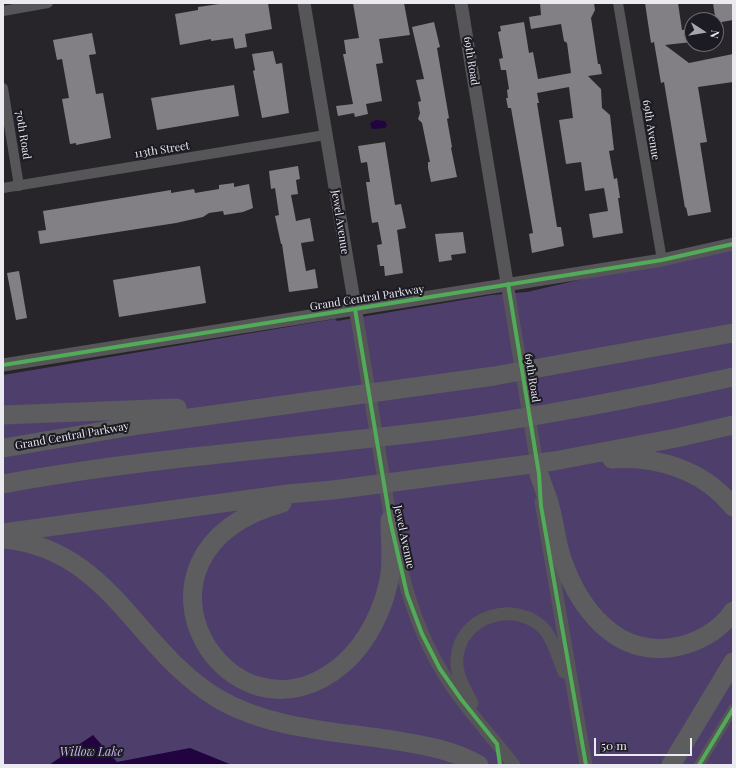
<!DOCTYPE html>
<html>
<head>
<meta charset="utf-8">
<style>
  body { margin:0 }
  #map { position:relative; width:736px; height:768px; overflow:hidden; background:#27252a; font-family:"Playfair Display",serif }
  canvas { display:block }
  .frame { position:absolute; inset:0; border:4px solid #ebeaf0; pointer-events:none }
  .north { position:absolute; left:684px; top:12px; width:40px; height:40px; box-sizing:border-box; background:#1c1a23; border:1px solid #6f6d75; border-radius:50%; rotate:102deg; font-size:11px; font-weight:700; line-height:16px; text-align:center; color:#ebeaf0 }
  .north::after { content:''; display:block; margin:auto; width:14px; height:18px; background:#a6a5ab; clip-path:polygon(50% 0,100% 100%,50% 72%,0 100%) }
  .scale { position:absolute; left:594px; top:738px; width:98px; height:18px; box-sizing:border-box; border:2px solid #ebeaf0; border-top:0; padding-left:5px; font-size:12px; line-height:14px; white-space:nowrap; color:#ebeaf0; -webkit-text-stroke:3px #1c1a23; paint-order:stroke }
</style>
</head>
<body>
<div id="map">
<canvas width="736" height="768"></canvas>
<div class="frame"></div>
<div class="north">N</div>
<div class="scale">50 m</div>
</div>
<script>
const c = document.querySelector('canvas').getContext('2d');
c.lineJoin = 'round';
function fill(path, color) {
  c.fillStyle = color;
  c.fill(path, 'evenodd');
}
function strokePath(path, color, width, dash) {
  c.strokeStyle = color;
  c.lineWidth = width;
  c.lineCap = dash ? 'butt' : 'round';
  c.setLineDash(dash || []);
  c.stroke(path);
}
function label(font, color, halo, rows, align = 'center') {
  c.font = font + ' "Playfair Display",serif';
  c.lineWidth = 4;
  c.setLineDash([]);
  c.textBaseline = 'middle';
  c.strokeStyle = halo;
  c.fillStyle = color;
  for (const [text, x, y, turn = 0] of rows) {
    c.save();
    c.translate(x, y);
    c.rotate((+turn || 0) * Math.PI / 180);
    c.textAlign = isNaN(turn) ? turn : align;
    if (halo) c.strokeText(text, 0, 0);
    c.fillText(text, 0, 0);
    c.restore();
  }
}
const green = new Path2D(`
  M733 244V765H3V375L335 319 337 321 492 295 527 292Z`);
const water = new Path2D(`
  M376 120 385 121 387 125 385 128 372 129 370 123Z
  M93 735 117 762 190 748 232 765H49Z`);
const building = new Path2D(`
  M226 3H268L272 29 245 34 247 47 235 49 233 38 211 41V39L180 45 175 14 198 10V7Z
  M353 3H404L410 35 379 39 383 63 376 64 382 101 366 104 368 114 355 117 354 113 338 116 336 106 353 104 343 54H346L344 40 359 38Z
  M540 3H594L595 10 591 18 598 64H600L602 74 588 76 601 89 602 108 610 115 614 150 609 151 614 179 617 178 620 198H618L623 233 593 238 589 214 608 211 604 188 585 191 581 162 566 164 559 120 573 118 569 87 537 93 539 103H537L557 227H561L564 246 532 253 529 234 533 233 511 108H508L506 98H508L507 90 509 89 506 70H501L499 59 503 58 498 32 501 31 500 26 524 22 529 53 533 52 538 79 571 73 567 43 564 41 561 24 531 29 529 17 541 15Z
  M645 3H678L682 30 692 29V42L665 45 689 63 733 54V82L698 87 707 142 700 143 711 212 688 216 686 207 685 208 664 82 661 83 654 42 651 43Z
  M713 3H733V20L716 23Z
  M434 22 440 47 437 48 449 118 447 119 452 147 451 148 457 177 431 182 428 168V162H430L422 123 418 119 420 113 418 102 421 101 416 80 424 79 412 27Z
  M92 33 96 54 89 55 96 94 103 93 111 138 76 145V143L70 144 62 99 69 98 62 59 57 60 53 40Z
  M273 51 276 64 282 63 289 113 262 118 253 71 255 70 252 54Z
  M234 85 239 116 157 130 151 98Z
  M385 142 395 205 401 204 406 228 397 230 403 273 385 276 384 266H380L377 245 382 244 378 222 372 223 370 210 366 182H370L367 162 361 163 358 146Z
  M298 166 300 179 296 180 298 194 291 195 296 221 310 218 314 241 301 243 306 271 315 269 318 288 289 292 282 244H281L275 216 279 215 275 188 271 189 269 171Z
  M234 183V187L249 184 253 208 243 212 224 215 223 211 209 213 203 217 176 223 40 244 38 231 46 230 43 211 171 190V193L194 189 195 193 219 189V185Z
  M463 232 466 253 451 255 452 260 439 262 435 234Z
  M200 266 206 303 119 317 113 280Z
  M19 271 27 318 16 320 7 273Z`);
const minor = new Path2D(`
  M618 3 662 260
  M3 11 48 3
  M3 88 19 186
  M3 188 325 135
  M699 765 733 709`);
const tertiary = new Path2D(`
  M304 3 392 527
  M461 3 538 471
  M3 365 662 260 733 244
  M541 502 586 765
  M397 550C406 592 418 631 440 668 460 703 489 733 514 765
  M472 703C465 689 455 674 457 658 460 615 517 599 545 630 554 641 558 658 564 672`);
const motorway = new Path2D(`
  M3 415 177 408
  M3 448 139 425 494 376 733 333
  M612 459C657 456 704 470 733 507
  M539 474C542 484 546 493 549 503 555 522 556 543 563 562 580 608 614 654 669 648 694 645 719 632 733 611
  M3 484C153 456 305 448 456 428 549 415 641 397 733 377
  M282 503C103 553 229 761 343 664 368 642 385 607 390 574 392 557 390 538 390 520
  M3 533 288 494 333 490 554 461 676 438 733 425
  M4 539C110 549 136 649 217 698 269 729 334 731 392 740 422 745 452 749 479 765
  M671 765 733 662`);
const cycleway = new Path2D(`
  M508 284 539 474 541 506 586 765
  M355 309 390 520 407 594 422 634 440 669 461 699 497 744 500 765
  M3 365 662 260 733 244
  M699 765 733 709`);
const streetNames = [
  ["69th Road",471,61,81],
  ["69th Avenue",651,130,81],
  ["70th Road",23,135,81],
  ["113th Street",162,150,-9],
  ["Jewel Avenue",340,222,81],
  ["Grand Central Parkway",367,298,-9],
  ["69th Road",532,378,81],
  ["Grand Central Parkway",72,436,-10],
  ["Jewel Avenue",404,537,78]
];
const waterNames = [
  ["Willow Lake",91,752]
];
fill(green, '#4e3e6c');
fill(water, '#20033f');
fill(building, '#828085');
strokePath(minor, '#565557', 10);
strokePath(tertiary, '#565557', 13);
strokePath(motorway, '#5d5c5f', 19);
strokePath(cycleway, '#51ab58', 4);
label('11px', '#ebeaf0', '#1c1a23', streetNames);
label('italic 12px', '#c9b6f3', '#1c1a23', waterNames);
</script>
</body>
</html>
